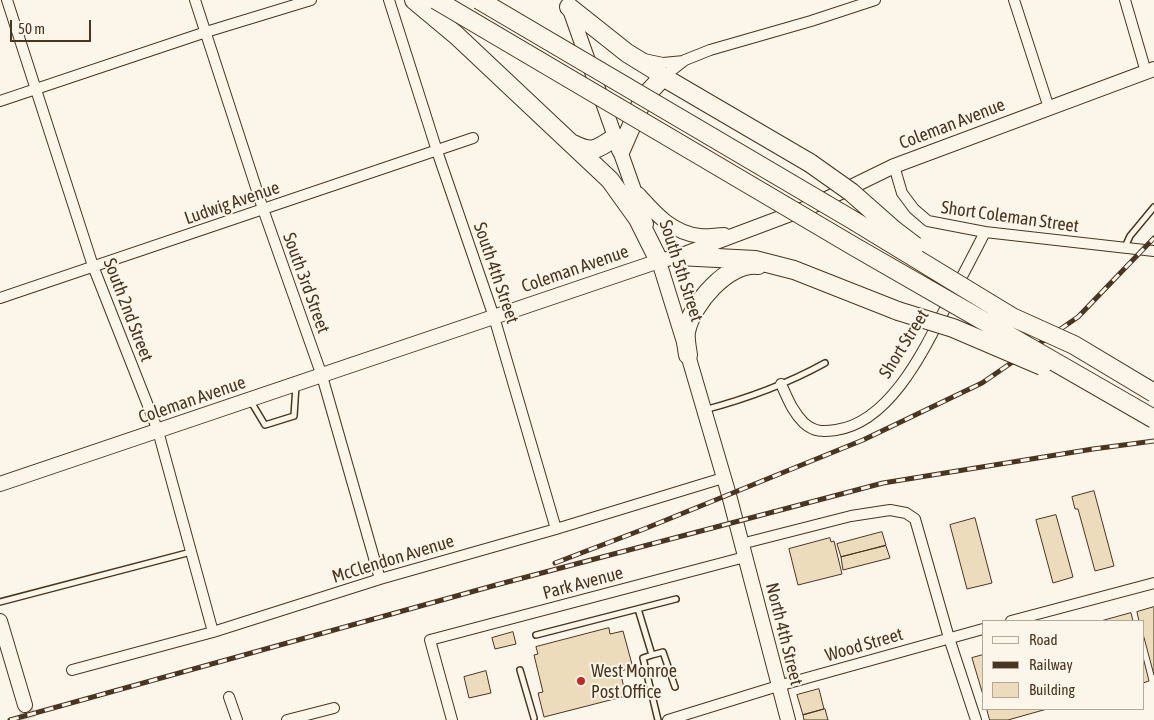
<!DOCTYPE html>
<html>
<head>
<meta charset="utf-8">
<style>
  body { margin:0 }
  #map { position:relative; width:1154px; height:720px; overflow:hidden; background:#fbf6e9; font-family:"Asap Condensed",sans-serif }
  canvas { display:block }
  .legend { position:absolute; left:982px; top:620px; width:162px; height:90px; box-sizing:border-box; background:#fbf6e9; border:1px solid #b4a999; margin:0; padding:6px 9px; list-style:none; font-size:15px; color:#4a3520 }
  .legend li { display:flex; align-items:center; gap:10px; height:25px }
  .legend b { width:25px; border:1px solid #b4a999 }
  .scale { position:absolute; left:10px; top:20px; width:81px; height:22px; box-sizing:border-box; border:2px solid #4a3520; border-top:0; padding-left:6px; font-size:15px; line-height:18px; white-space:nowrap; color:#4a3520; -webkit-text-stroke:4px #fbf6e9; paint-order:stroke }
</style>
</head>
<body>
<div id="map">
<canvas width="1154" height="720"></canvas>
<ul class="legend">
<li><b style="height:6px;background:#fbf6e9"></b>Road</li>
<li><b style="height:6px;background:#4a3520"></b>Railway</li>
<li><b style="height:14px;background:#ecdcbc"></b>Building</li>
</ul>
<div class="scale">50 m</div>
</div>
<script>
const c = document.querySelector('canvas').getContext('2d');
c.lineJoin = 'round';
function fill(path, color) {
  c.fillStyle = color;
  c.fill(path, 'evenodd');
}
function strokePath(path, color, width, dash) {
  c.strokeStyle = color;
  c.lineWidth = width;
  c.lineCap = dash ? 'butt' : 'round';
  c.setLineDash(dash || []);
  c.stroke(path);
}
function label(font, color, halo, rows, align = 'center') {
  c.font = font + ' "Asap Condensed",sans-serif';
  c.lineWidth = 4;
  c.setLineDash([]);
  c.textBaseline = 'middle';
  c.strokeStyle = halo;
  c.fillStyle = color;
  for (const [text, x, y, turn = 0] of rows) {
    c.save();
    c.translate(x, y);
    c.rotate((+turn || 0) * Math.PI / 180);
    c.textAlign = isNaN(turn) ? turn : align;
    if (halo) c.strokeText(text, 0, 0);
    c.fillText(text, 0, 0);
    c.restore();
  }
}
const building = new Path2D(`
  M1094 491 1114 566 1095 571 1078 509H1075L1072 497Z
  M1056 515 1073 577 1053 583 1036 520Z
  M975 518 992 583 967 589 950 525Z
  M882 532 886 545 841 557 837 544Z
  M830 538 831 542 834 541 842 574 798 585 789 549Z
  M886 546 890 558 843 570 841 557Z
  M1154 607V675L1143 634V621H1139L1137 612Z
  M1131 613 1133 621H1101Z
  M609 628 610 634 623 631 633 668 620 671 626 696 544 717 538 693 543 692 534 655 538 654 536 647Z
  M513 632 516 644 495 649 492 638Z
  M983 655V695L972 658Z
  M1143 657 1149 681 1143 683Z
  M486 671 491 693 469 698 464 677Z
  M819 689 824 709 803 715 797 695Z
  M825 709 828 720H804L803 715Z
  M987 709H1047L1008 720H990Z`);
const secondaryTunnel = new Path2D(`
  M25 705 29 720`);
const lane = new Path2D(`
  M1125 247 1130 236 1154 207
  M250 400 265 425 294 416 296 385
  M704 410C746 399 787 384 825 363
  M0 602 191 552
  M638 609 652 655 643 658 658 720
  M536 635 676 599
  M652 655 663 652 675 687
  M520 670 534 718`);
const street = new Path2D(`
  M7 0 93 266 158 431 213 632
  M195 0 263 209 322 376 380 579
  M389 0 437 151 494 317 556 529
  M1014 0 1049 108
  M1125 0 1146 72
  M644 59 663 63 684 61
  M663 77 685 60 710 50 811 21 875 0
  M0 101 206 32 311 0
  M894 166 902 193 914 209 928 221 985 232 1154 251
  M0 298 473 138
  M781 384C788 399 792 411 804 423 814 432 823 432 836 430 891 422 925 348 948 303 960 280 973 256 985 232
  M741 544 851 516 890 510 906 513 915 519 949 638 976 720
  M1011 621 1154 583
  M72 670 213 632 380 579 556 529 723 478
  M229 697 237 720
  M287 720 334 708
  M452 720 430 640 745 557
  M668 720 778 686 983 629`);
const secondary = new Path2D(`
  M569 7 646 224
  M638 194C655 213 672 233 700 236 708 237 716 235 724 235
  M656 252 688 355 729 495 788 720
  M0 484 659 261 679 256 812 206 894 166 1154 69
  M0 621 25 705`);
const highway = new Path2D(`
  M414 0 456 35 610 180 638 219 659 261
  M569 7 627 53 653 69 663 77 810 163
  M573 144C595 155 597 148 616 137
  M621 150 644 97 663 77
  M679 256 755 260 794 270 898 311
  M688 355C687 348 685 339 686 332 691 304 729 261 758 265`);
const rail = new Path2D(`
  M555 563 644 529 863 440 982 383 1078 317 1154 238
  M10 720 496 585 883 483 1093 449 1154 441`);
const highwayBridge = new Path2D(`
  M436 0 855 247 1154 419
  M479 0 851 219 1012 317 1074 345 1154 393
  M810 163 851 192 894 230 915 246
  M898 311 953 328 1042 366`);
const markers = [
  [581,681,5,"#c62828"]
];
const streetNames = [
  ["Coleman Avenue",952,124,-21],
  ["Ludwig Avenue",232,203,-19],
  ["Short Coleman Street",1010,217,8],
  ["Coleman Avenue",575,269,-19],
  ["South 5th Street",681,271,72],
  ["South 4th Street",496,273,71],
  ["South 3rd Street",306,283,70],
  ["South 2nd Street",128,310,69],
  ["Short Street",904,344,-58],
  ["Coleman Avenue",192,400,-19],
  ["McClendon Avenue",393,559,-17],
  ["Park Avenue",583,583,-15],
  ["North 4th Street",784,634,76],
  ["Wood Street",864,645,-16]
];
const poiNames = [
  ["West Monroe",591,671],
  ["Post Office",591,692]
];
fill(building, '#ecdcbc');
strokePath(building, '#4a3520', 1);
strokePath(secondaryTunnel, '#d8cfc1', 14, [14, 7]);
strokePath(lane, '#4a3520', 8);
strokePath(street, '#4a3520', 12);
strokePath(secondary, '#4a3520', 16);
strokePath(highway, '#4a3520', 20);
strokePath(lane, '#fbf6e9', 5);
strokePath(street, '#fbf6e9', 10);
strokePath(secondary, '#fbf6e9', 14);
strokePath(highway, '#fbf6e9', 18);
strokePath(rail, '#4a3520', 5);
strokePath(rail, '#fbf6e9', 3, [9]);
strokePath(highwayBridge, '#4a3520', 20, []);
strokePath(highwayBridge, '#fbf6e9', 18);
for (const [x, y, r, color] of markers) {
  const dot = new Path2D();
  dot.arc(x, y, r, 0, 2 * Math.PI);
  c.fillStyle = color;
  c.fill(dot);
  strokePath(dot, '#fbf6e9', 2);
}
label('18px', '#4a3520', '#fbf6e9', streetNames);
label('18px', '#4a3520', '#fbf6e9', poiNames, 'left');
</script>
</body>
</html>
